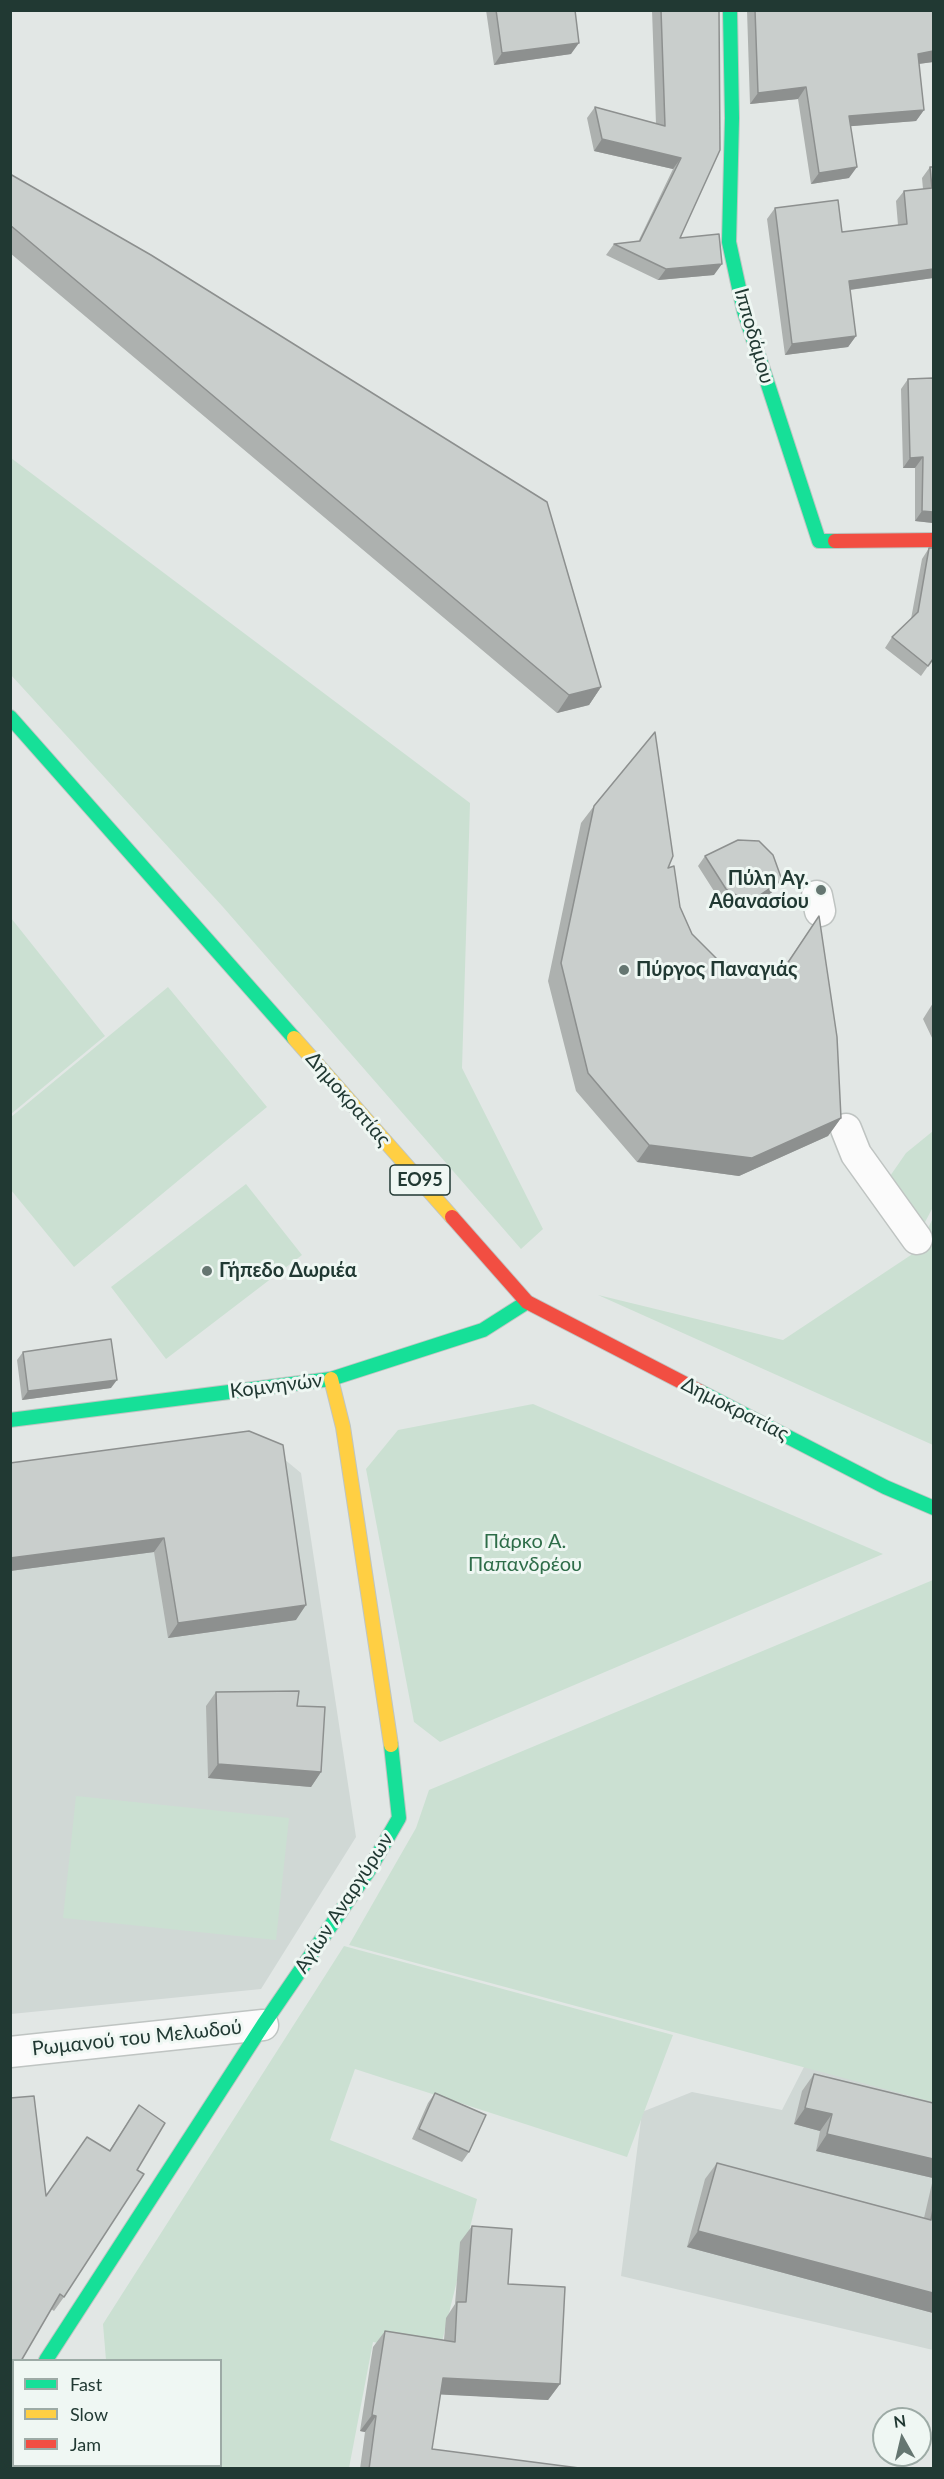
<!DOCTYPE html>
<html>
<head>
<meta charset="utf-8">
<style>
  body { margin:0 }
  #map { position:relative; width:944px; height:2479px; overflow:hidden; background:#e2e7e5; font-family:Lato,sans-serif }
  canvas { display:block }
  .frame { position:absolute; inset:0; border:12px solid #213933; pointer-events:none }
  .legend { position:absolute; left:12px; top:2359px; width:210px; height:108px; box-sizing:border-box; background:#eff7f3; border:2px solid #9daba6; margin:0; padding:8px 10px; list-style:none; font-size:18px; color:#213933 }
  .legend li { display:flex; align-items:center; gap:12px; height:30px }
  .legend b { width:30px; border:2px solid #9daba6 }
  .north { position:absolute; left:872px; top:2407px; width:60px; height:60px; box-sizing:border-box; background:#eff7f3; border:2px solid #9daba6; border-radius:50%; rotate:352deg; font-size:16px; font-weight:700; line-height:24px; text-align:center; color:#213933 }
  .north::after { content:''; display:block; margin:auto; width:21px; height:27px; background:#657671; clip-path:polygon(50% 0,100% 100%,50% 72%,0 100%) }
</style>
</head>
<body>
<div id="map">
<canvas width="944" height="2479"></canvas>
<div class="frame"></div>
<ul class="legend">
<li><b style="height:8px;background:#16e098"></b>Fast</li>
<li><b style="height:8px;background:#ffcf43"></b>Slow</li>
<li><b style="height:8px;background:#f24e42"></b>Jam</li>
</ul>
<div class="north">N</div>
</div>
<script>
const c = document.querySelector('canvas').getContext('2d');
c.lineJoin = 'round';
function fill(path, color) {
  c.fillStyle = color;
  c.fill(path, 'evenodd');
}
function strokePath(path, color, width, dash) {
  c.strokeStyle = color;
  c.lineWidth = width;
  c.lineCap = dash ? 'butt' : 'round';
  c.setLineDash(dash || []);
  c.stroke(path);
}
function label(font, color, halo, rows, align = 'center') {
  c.font = font + ' Lato,sans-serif';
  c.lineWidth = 6;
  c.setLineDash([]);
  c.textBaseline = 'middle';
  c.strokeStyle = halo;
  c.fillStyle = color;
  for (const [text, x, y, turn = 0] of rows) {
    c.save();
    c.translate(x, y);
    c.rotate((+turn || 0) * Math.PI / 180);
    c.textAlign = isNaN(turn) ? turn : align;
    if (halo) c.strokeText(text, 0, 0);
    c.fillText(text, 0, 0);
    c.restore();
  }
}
const built = new Path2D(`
  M278 1454 301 1473 356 1837 261 1989 11 2014 10 1464Z
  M805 2065 933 2098V2350L621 2276 642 2112 692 2092 782 2110Z`);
const green = new Path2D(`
  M11 458 470 803 462 1068 543 1229 521 1249 223 907 11 675Z
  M11 918 105 1036 11 1114H10Z
  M168 987 267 1107 74 1267 11 1190V1117Z
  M933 1131V1207L924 1224 888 1179 906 1153Z
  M246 1184 302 1255 166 1359 111 1287Z
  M933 1218V1445L598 1295 783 1340 917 1251Z
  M533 1404 883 1554 440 1742 414 1722 366 1469 398 1430Z
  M933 1580V2102L349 1945 416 1828 429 1790Z
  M76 1796 289 1818 276 1940 63 1918Z
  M344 1946 673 2035 627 2157 355 2069 330 2140 477 2199 439 2354 373 2342 349 2468H118V2466H220V2360H106L103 2324Z`);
const street = new Path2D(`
  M817 896 820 911
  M846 1129 856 1154 917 1239
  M10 2052 263 2025
  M10 2426 14 2420
  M89 2466V2468`);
const fast = new Path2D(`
  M730 10 732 118 729 242 744 311 819 541H835
  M10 717 294 1038
  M701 1392 885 1487 934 1508
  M10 1420 331 1379 483 1330 527 1302
  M46 2360 263 2025 369 1870 399 1818 391 1745`);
const slow = new Path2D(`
  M294 1038 452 1217
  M331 1379 343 1427 391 1745`);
const jam = new Path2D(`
  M835 541 934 540
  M452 1217 527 1302 701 1392`);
const wall = new Path2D(`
  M486 10H575L571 54 494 65Z
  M652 10H719L680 238 714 275 658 280 606 255 614 244 638 242 673 169 594 151 587 118 595 107 656 124Z
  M747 10H933V62L919 64 924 110 916 121 851 126 849 178 811 184 798 99 750 104Z
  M930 167H933V278L850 290 856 336 848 347 785 355 767 219 775 208 842 232 898 225 896 201 904 191 923 189 922 178Z
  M10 174 601 687 589 705 557 713 10 253Z
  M933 378V523L915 521V468H903L901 389 908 379Z
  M929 548 933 659 921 676 885 648 892 637 911 619 922 559Z
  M594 806 668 868 680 907 692 934 720 962 762 970 784 967 819 916 841 1118 828 1136 739 1176 637 1162 576 1091 548 981 581 823Z
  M705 856 775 890 753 906 744 908 726 904 719 899 698 866Z
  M933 1003V1040L923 1019Z
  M23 1352 111 1388 22 1400 17 1360Z
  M249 1431 296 1620 168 1638 154 1552 10 1571Z
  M216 1692 321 1772 311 1787 208 1778 206 1706Z
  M814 2074 933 2103V2178L816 2151 820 2131 794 2124 802 2091Z
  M435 2093 469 2152 462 2162 412 2139 428 2103Z
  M139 2105 137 2170 64 2297 54 2311 51 2309 46 2196 109 2151Z
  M717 2163 924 2218 933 2179V2313L687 2247 705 2179Z
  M472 2226 508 2284 560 2384 548 2400 440 2394 432 2449 587 2469H360L365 2432 360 2431 373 2347 385 2331 444 2340 446 2318 455 2304 460 2242Z`);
const shadedWall = new Path2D(`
  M579 43 571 54 494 65 502 53Z
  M933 51V62L910 65 918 54Z
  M806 87 798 99 750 104 758 93Z
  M924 110 916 121 841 127 849 116Z
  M602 139 681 158 673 169 594 151Z
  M857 167 849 178 811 184 819 173Z
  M722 264 714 275 658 280 666 269Z
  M933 269V278L841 291 849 281Z
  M856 336 848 347 785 355 792 344Z
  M923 457 915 468H903L910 458Z
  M922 511 933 512V523L915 521Z
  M601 687 589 705 557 713 569 695Z
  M782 880 775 890 753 906 744 908 726 904 733 894Z
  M841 1118 828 1136 739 1176 637 1162 649 1145Z
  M117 1380 111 1388 22 1400 28 1391Z
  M164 1538 154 1552 10 1571V1558Z
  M306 1605 296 1620 168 1638 178 1623Z
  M218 1764 321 1772 311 1787 208 1778Z
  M805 2108 832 2114 820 2131 794 2124Z
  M827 2134 933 2159V2178L816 2151Z
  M698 2231 933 2293V2313L687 2247Z
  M443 2378 560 2384 548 2400 431 2394Z
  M372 2415 376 2416 365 2432 360 2431Z`);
const building = new Path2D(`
  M496 10H575L579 43 502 53Z
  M661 10H719L720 150 680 238 719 234 722 264 666 269 614 244 640 241 681 158 602 139 595 107 665 126Z
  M755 10H933V51L918 54 924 110 849 116 857 167 819 173 806 87 758 93Z
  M930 167H933V269L849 281 856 336 792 344 775 208 838 200 842 232 907 224 904 191 932 188Z
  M10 174 151 255 547 502 601 687 569 695 10 225Z
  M933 378V512L922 511 923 457 910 458 908 379Z
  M929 548H933V659L928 666 892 637 918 612Z
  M655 732 673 856 668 868 674 866 680 907 692 934 720 962 762 970 785 967 819 916 837 1037 841 1118 752 1158 649 1145 588 1073 561 963 594 806Z
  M738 840 759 841 773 855 782 880 760 895 751 898 733 894 726 889 705 856Z
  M111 1339 117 1380 28 1391 23 1352Z
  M249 1431 283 1445 306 1605 178 1623 164 1538 10 1558V1463Z
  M299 1691 297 1706 325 1707 321 1772 218 1764 216 1692Z
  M814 2074 933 2103V2159L827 2134 832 2114 805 2108Z
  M435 2093 486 2115 469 2152 419 2129Z
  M34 2096 46 2196 87 2137 110 2151 139 2105 165 2123 137 2170 144 2174 64 2297 60 2294 21 2361H14V2373L10 2378V2098Z
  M717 2163 931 2220 933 2209V2293L698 2231Z
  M472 2226 512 2229 508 2284 565 2287 560 2384 443 2378 432 2449 587 2469H369L376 2416 372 2415 385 2331 455 2342 457 2302H466Z`);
const markers = [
  [821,890,6,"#657671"],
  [624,970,6,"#657671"],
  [207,1271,6,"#657671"]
];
const shields = [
  [420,1180,60]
];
const shieldNames = [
  ["ΕΟ95",420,1180]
];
const streetNames = [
  ["Ιπποδάμου",754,336,74],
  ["Δημοκρατίας",348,1099,49],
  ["Κομνηνών",276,1386,-7],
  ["Δημοκρατίας",735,1409,27],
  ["Αγίων Αναργύρων",344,1903,-57],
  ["Ρωμανού του Μελωδού",137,2038,-6]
];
const poiNames = [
  ["Πύλη Αγ.",809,879,"right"],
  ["Αθανασίου",809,902,"right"],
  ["Πύργος Παναγιάς",636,970],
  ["Γήπεδο Δωριέα",219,1271]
];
const parkNames = [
  ["Πάρκο Α.",525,1542],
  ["Παπανδρέου",525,1565]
];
fill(built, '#d0d8d5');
fill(green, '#cbe0d2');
strokePath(street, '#bfc4c2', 33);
strokePath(fast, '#bec5c2', 16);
strokePath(slow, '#bec5c2', 16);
strokePath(jam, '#bec5c2', 16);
strokePath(street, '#fbfbfb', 30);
strokePath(fast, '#16e098', 14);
strokePath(slow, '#ffcf43', 14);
strokePath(jam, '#f24e42', 14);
fill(wall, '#adb1af');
fill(shadedWall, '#8d908f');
fill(building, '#c9cecc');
strokePath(building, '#8d908f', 1.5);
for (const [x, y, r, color] of markers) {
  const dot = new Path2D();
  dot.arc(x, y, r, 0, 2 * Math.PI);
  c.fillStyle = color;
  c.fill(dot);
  strokePath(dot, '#eff7f3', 2);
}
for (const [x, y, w] of shields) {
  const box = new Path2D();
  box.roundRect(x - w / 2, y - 15, w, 30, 4.5);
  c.fillStyle = '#eff7f3';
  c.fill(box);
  strokePath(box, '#213933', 1.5);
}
label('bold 18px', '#213933', null, shieldNames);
label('20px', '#213933', '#eff7f3', streetNames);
label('bold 20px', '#213933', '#eff7f3', poiNames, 'left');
label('20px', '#2e6d49', '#eff7f3', parkNames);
</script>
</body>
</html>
